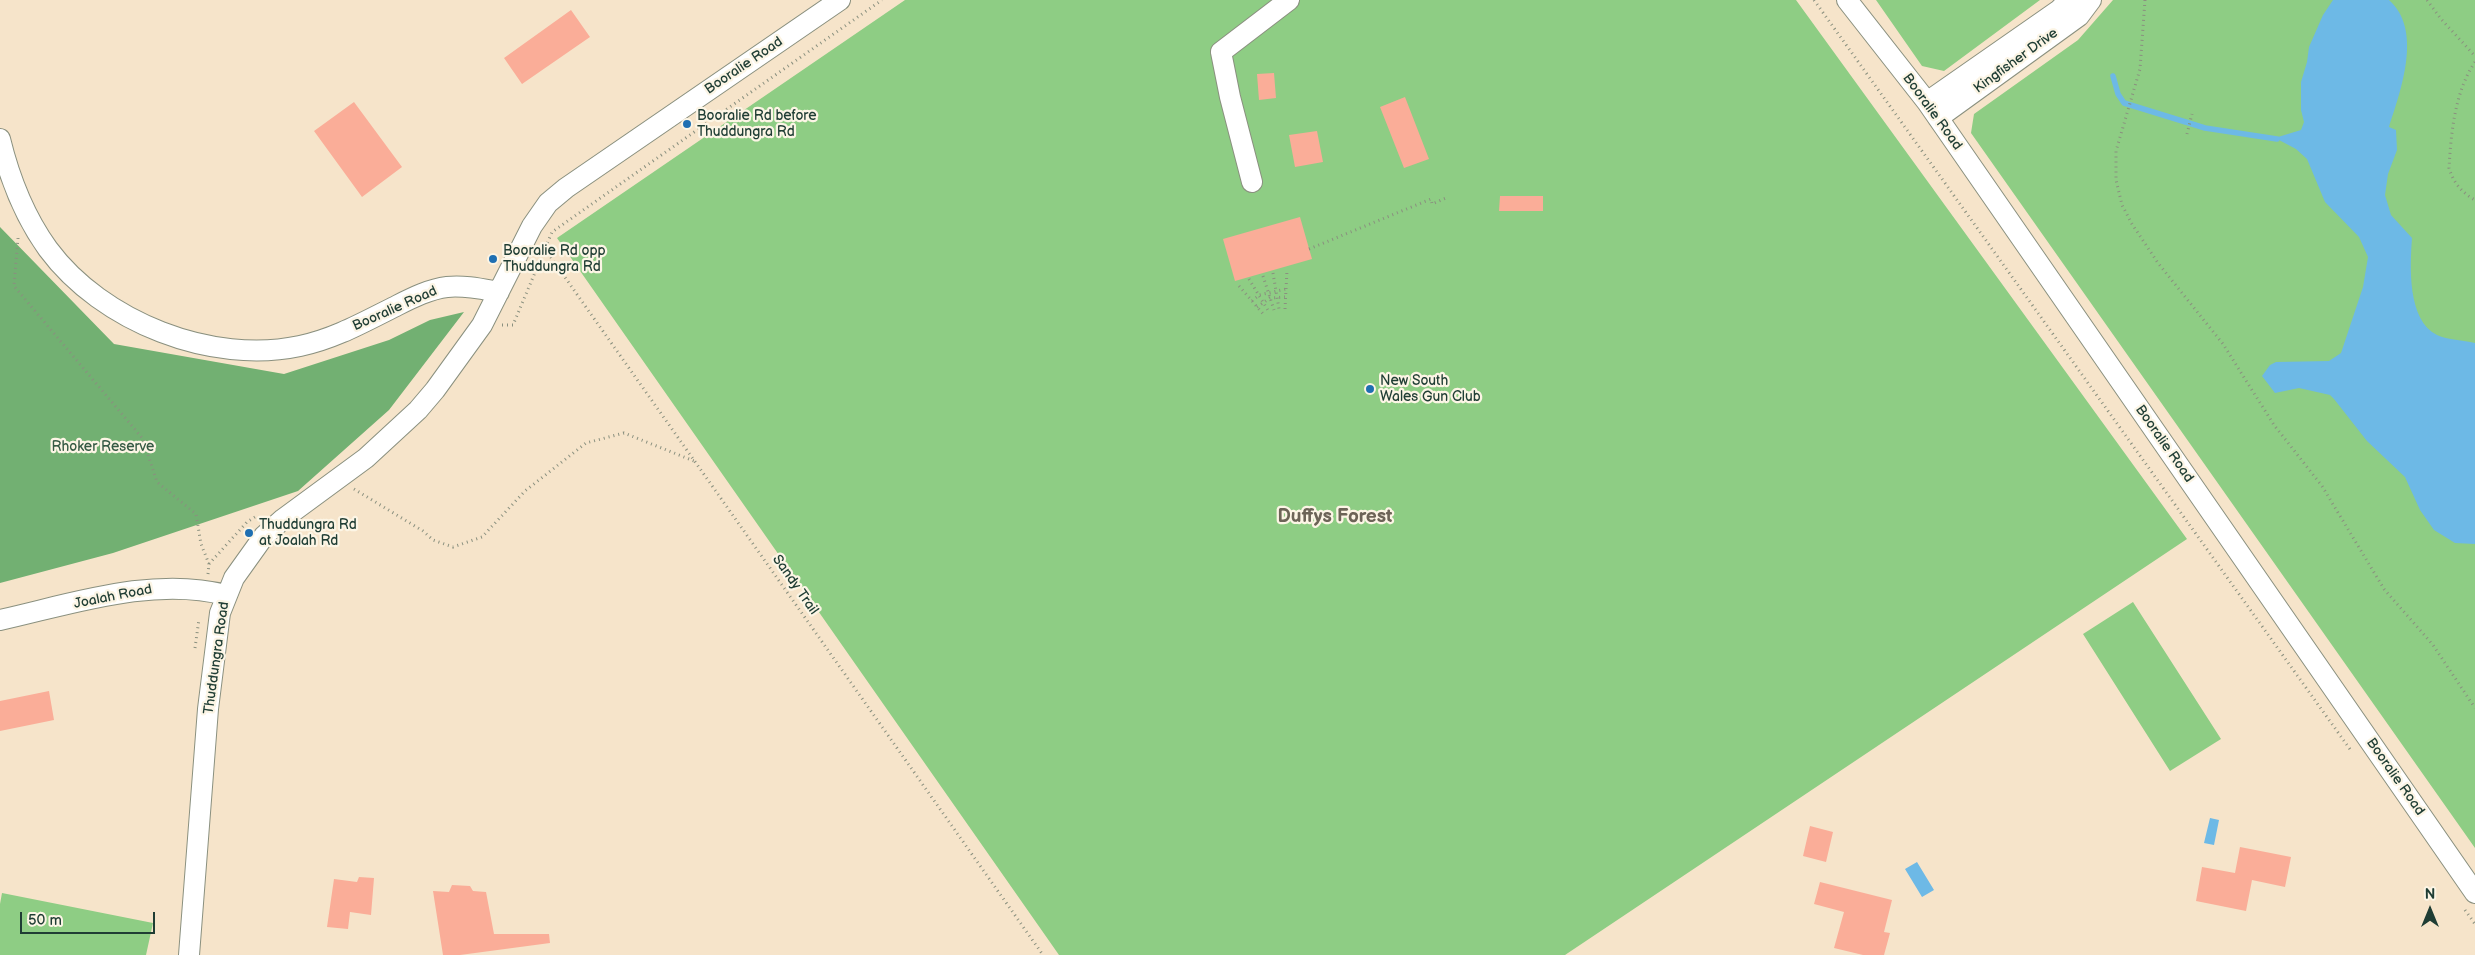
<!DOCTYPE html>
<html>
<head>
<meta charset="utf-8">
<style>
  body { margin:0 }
  #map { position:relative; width:2475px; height:955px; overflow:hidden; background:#f6e4ca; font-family:"Balsamiq Sans",sans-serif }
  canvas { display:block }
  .north { position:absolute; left:2405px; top:885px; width:50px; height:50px; -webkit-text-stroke:4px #fcf5e5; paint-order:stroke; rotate:0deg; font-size:14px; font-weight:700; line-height:20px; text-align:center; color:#1f3d34 }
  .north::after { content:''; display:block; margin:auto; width:18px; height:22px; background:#1f3d34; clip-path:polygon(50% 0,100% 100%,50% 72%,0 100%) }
  .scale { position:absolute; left:20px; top:912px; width:135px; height:22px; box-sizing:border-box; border:2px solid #1f3d34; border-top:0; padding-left:6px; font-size:15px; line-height:18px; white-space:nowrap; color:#1f3d34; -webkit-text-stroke:4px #fcf5e5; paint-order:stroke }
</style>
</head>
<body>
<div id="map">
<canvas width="2475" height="955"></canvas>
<div class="north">N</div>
<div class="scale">50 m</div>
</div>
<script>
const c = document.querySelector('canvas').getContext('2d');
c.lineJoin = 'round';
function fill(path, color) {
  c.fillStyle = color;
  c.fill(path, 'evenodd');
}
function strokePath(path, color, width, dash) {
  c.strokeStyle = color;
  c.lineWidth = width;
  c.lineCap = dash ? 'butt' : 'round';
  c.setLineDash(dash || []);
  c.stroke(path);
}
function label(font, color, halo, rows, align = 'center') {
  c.font = font + ' "Balsamiq Sans",sans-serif';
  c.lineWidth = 4.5;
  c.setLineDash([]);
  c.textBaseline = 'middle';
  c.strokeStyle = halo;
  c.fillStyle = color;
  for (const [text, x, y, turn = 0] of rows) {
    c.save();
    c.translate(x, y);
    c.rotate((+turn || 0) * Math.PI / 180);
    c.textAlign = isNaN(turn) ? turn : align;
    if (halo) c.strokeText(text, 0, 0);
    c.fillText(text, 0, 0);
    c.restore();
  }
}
const green = new Path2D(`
  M905 0H1796L2187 539 1565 955H1059L557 238Z
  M1876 0H2040L1944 71 1922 66Z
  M2113 0H2475V848L1971 133 1974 114 2078 40Z
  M2133 602 2221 739 2170 771 2083 634Z
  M2 893 153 923 146 955H0V904Z`);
const forest = new Path2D(`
  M0 227 114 344 284 374 389 340 430 320 464 312 389 410 298 491 113 553 0 583Z`);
const water = new Path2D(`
  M2333 0H2389C2423 30 2401 90 2389 127L2396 130 2397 150 2388 174 2385 195 2391 215 2412 238C2410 266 2407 320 2437 335 2448 340 2463 340 2475 343V544L2455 543 2434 530 2420 510 2405 477 2367 441 2334 399 2330 395 2299 388 2275 393 2262 376 2270 365 2276 362 2329 361 2341 353 2363 287 2368 257 2359 237 2325 202 2307 159 2296 149 2279 140 2278 137 2301 130 2304 122 2301 110V82L2307 62 2309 47 2323 15Z
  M2210 818 2219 820 2214 845 2204 843Z
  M1917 862 1934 890 1922 897 1905 869Z`);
const stream = new Path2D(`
  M2113 76 2118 94 2124 103 2205 128 2277 139`);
const building = new Path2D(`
  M571 10 590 37 522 84 504 58Z
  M1274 73 1276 98 1259 100 1257 74Z
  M1405 97 1429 159 1404 168 1380 107Z
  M354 102 402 167 362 197 314 131Z
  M1317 131 1323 162 1295 167 1289 135Z
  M1500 196H1543V211H1499Z
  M1300 217 1312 259 1235 281 1223 239Z
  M49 691 54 720 0 731V701Z
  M1810 826 1833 832 1826 862 1803 856Z
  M2240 847 2291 857 2285 887 2252 880 2246 911 2196 901 2202 867 2235 873Z
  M359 877 374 878 371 915 350 912 348 929 327 927 334 879 357 882Z
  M1820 882 1892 900 1884 932 1890 933 1884 955H1863L1834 948 1844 912 1814 904Z
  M452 885 470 886 473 891 486 892 494 934H549L550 943 460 955H443L433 891 449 892Z`);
const path = new Path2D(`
  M1814 0 2352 752
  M2145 0 2140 69 2116 151V180L2122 205 2132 224 2158 263 2223 344 2274 425 2322 486 2384 589 2433 645 2475 708
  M2427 0 2441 19 2475 56
  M2475 62C2455 91 2451 133 2449 168 2453 182 2462 193 2475 200
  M2187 134 2192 114
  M18 238 14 286 143 439 157 482 196 514 201 544 209 564
  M545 249 1043 955
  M1309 249 1431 199 1432 204 1446 198
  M1273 273 1279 309
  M1263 276 1274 310
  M1249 279 1269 312
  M1239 286 1265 316
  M1252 301 1259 295 1286 289
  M1257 307 1270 298 1285 297
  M1285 309 1287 270
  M502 325H513L552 232 882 0
  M354 489 423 531 433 540 453 547 482 537 525 491 586 443 624 433 694 461
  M208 574 209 564 247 522 255 517
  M195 648 199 619
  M2465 910 2475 924`);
const minor = new Path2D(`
  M1847 0 1927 102 2475 893
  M1927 102 2059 10 2069 0
  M1938 118 2079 16 2091 0
  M0 139C9 176 25 217 48 249 102 322 212 365 300 346 334 339 364 322 394 307 410 299 429 289 447 287 464 285 482 289 499 292
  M1252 182 1230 97 1221 52 1289 0
  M0 620C72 604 153 576 226 595
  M189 955 208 709 220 613 234 578 264 536 283 519 366 458 418 410 435 390 482 325 532 226 548 203 566 188 840 0`);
const markers = [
  [687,124,5,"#1f6fb2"],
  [493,259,5,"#1f6fb2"],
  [1370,389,5,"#1f6fb2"],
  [249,533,5,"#1f6fb2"]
];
const streetNames = [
  ["Kingfisher Drive",2016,61,-36],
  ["Booralie Road",744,66,-34],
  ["Booralie Road",1932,112,54],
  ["Booralie Road",395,309,-24],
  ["Booralie Road",2164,444,55],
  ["Sandy Trail",795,585,55],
  ["Joalah Road",113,597,-11],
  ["Thuddungra Road",217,658,-82],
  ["Booralie Road",2395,777,55]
];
const poiNames = [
  ["Booralie Rd before",697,116],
  ["Thuddungra Rd",697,132],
  ["Booralie Rd opp",503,251],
  ["Thuddungra Rd",503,267],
  ["New South",1380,381],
  ["Wales Gun Club",1380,397],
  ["Thuddungra Rd",259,525],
  ["at Joalah Rd",259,541]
];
const parkNames = [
  ["Rhoker Reserve",103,447]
];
const districtNames = [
  ["Duffys Forest",1335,517]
];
fill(green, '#8ecd84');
fill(forest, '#72b072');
fill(water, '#6db9e6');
strokePath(stream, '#6db9e6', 5.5);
fill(building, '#faad98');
strokePath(minor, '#8a907f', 22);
strokePath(path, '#8a907f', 3, [1, 4]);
strokePath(minor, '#fff', 20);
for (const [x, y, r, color] of markers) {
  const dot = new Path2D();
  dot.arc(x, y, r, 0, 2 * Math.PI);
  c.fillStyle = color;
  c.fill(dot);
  strokePath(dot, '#fcf5e5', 2);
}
label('14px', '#1f3d34', '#fcf5e5', streetNames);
label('14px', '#1f3d34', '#fcf5e5', poiNames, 'left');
label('14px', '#355a44', '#fcf5e5', parkNames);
label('bold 19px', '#6c6457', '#fcf5e5', districtNames);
</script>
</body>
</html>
